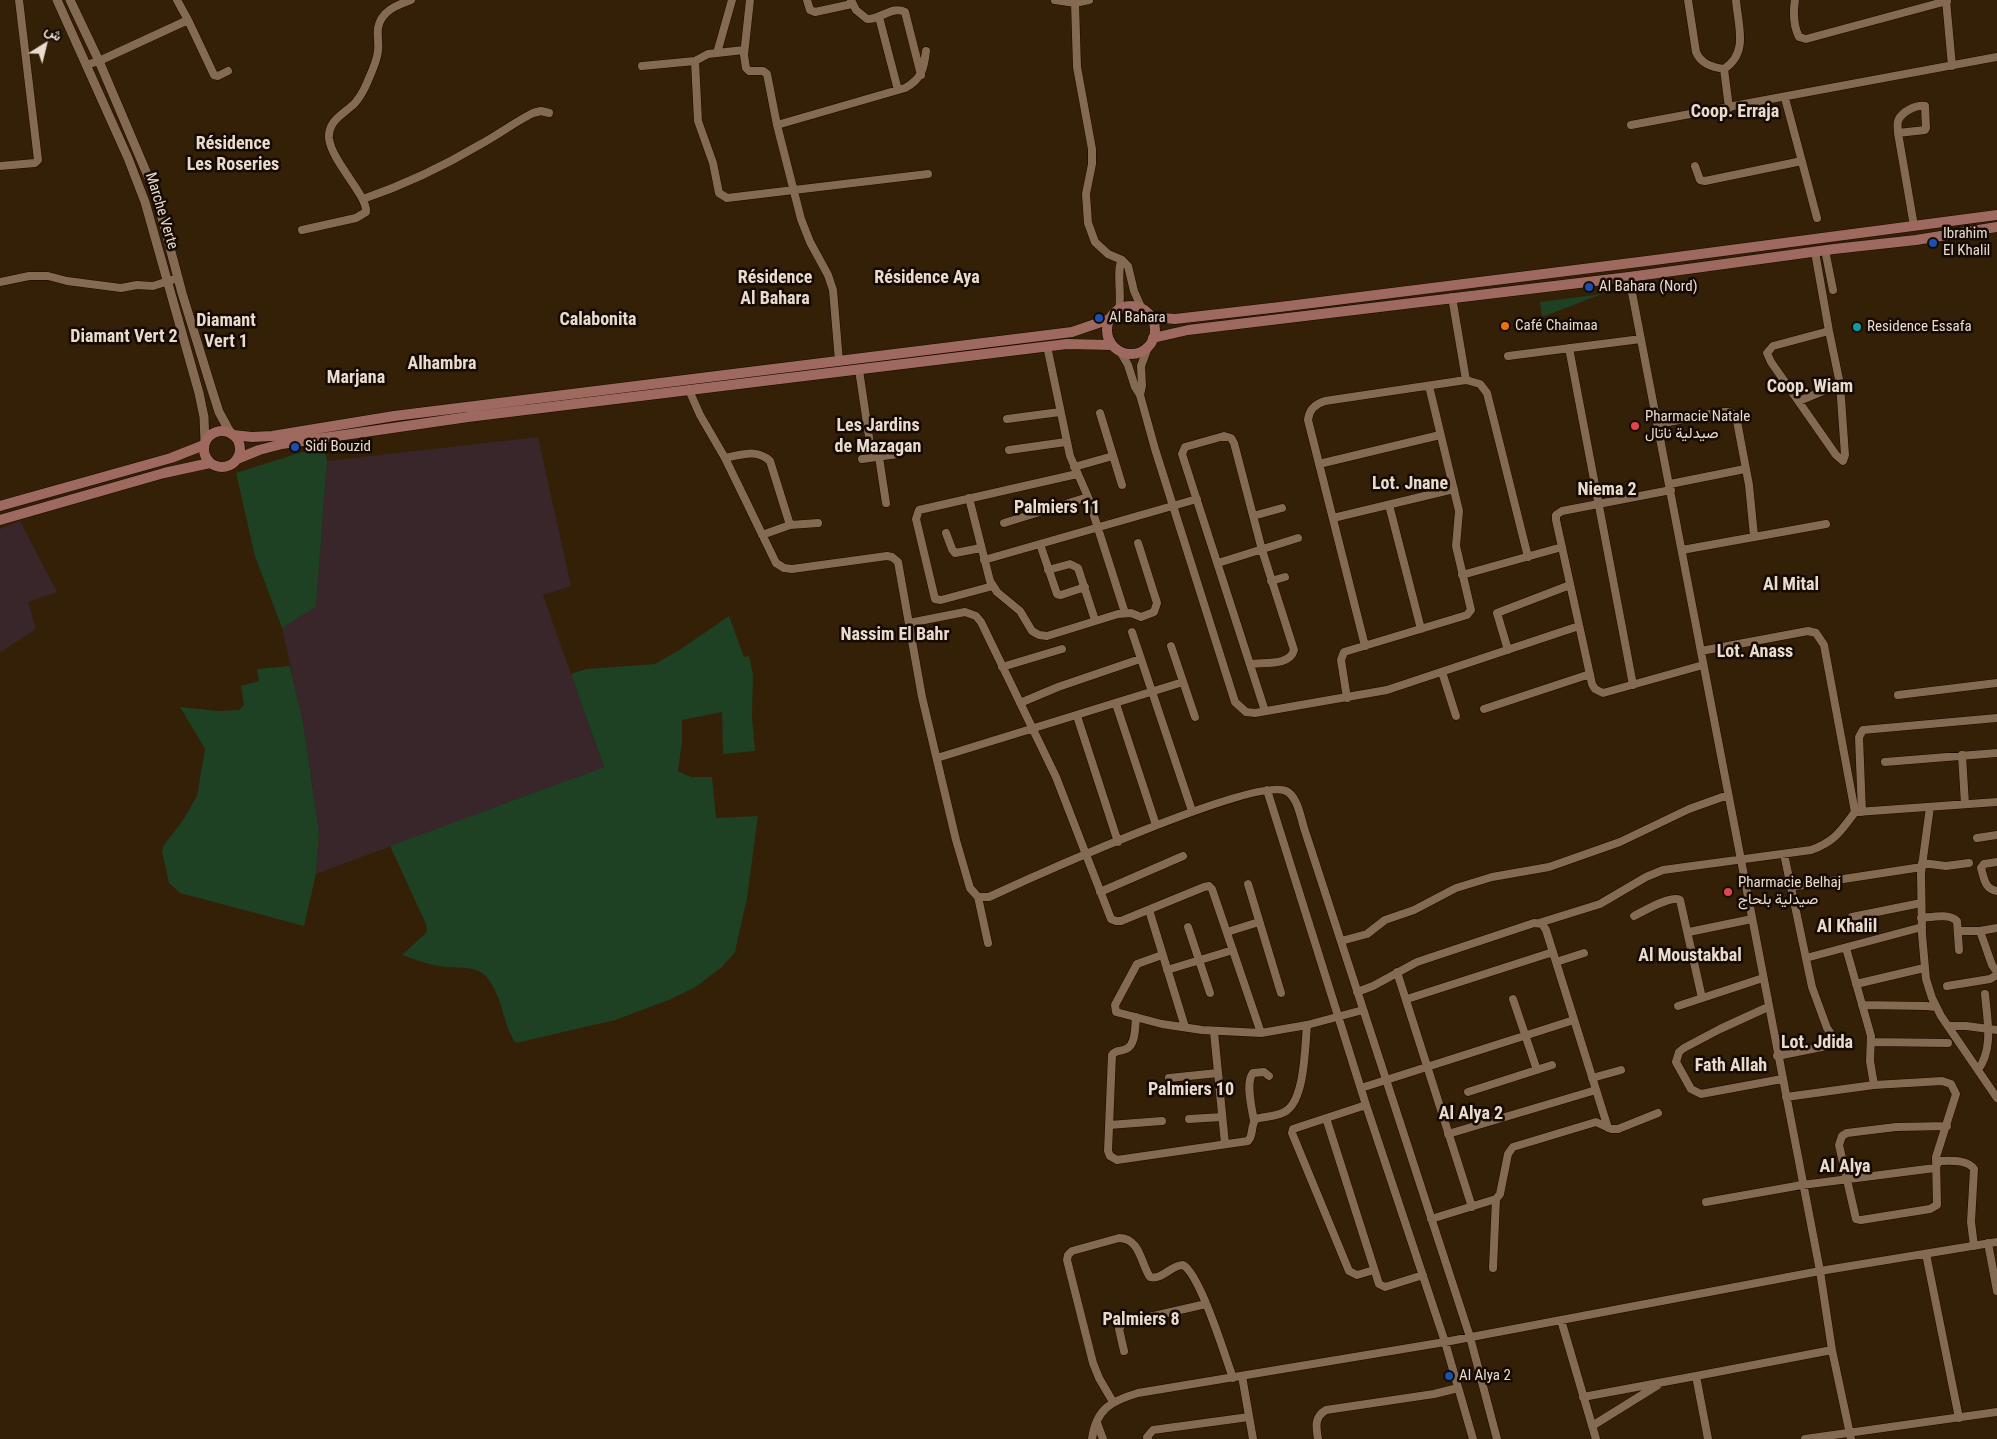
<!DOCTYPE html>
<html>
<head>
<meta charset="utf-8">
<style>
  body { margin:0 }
  #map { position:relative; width:1997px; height:1439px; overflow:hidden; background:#341f07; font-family:"Roboto Condensed",Vazirmatn,sans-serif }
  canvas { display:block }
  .north { position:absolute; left:20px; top:20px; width:50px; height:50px; -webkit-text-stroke:4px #150b04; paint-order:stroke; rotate:36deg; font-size:14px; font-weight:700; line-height:20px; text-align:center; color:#e9dbcd }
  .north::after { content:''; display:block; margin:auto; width:18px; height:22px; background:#e9dbcd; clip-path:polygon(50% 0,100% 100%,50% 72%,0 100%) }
</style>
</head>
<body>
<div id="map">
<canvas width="1997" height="1439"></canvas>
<div class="north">ش</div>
</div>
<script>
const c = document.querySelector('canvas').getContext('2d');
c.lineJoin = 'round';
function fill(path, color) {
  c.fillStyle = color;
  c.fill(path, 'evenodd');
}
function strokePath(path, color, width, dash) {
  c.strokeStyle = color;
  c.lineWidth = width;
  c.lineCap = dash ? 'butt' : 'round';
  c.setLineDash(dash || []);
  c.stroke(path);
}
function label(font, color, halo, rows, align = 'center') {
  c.font = font + ' "Roboto Condensed",Vazirmatn,sans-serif';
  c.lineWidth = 5;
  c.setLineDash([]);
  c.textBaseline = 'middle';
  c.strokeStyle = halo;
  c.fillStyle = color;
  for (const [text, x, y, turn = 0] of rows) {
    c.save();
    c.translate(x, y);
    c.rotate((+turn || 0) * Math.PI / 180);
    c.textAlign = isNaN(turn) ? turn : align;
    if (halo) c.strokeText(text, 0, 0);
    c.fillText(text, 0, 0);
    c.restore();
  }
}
const industrial = new Path2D(`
  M538 437 571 586 543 595 604 767 316 874 319 832 303 722 282 628 316 607 327 461Z
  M20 521 57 592 28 602 36 629 1 652 0 649V529Z`);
const green = new Path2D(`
  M1602 294 1542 317 1540 302Z
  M324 445 327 461 316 607 282 628 255 556 236 473Z
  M729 616 744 657 749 656 753 675 752 717 755 751 723 754 722 712 682 720V741L678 771 691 777H712L716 818 758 816 747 898 735 952 722 967 694 988 669 1000 615 1020 516 1043C506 1030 504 1012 498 997 483 960 470 971 439 966 426 964 414 959 402 955L427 932 426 924 390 846 604 767 571 674 586 669 655 664 681 649Z
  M290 666 303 722 319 832 316 874 304 926 180 893 169 883 162 851 164 845 183 820 197 796 205 749 180 707 218 711 239 710 244 705 241 686 259 681 257 669Z`);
const minor = new Path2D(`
  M750 0 744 55 746 68 749 71H763L767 74 777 125 801 219 810 242 828 275 833 290 839 361
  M807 0 810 10 815 12 852 4
  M851 0 856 10 867 19C880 20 893 5 905 12L921 75
  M1055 0 1075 3 1089 0
  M1688 0 1696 52C1701 64 1712 67 1724 69 1749 53 1738 26 1736 0
  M1795 0C1793 13 1793 25 1799 37L1806 39 1947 1
  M1946 0 1952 66
  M1075 3 1077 67 1092 149V164L1086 194 1088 223 1095 242 1108 254 1122 260 1128 266 1134 291 1142 309
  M879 17 898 90
  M188 20 214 75 218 76 228 71
  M717 53 732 0
  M695 61 698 121 713 163 719 193 727 198 928 174
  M86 65 99 61 188 20 177 0
  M642 66 695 61 708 54 744 50
  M1724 69 1729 108
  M1785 98 1817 218
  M777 125 905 88C922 79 924 68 926 51
  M1631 125 1997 57
  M1898 133 1925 130 1926 128 1925 106C1917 104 1901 112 1898 121 1897 125 1898 130 1898 133L1914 226
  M0 166 35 163 38 160 19 0
  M1695 166 1700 180 1705 181 1802 161
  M363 199C404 185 444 166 481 144 499 134 515 122 533 113L541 111 549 113
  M302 230 356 218 366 212C368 196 331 161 329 138 328 120 344 114 355 103 360 97 364 90 367 83 371 73 377 62 378 51 379 43 377 36 378 28 381 11 397 5 411 0
  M1825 250 1833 290
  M1815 252 1829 331 1840 384 1845 455 1843 461 1836 455 1771 362 1767 353 1773 346 1829 331
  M1629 277 1820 1271 1832 1350 1851 1439
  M0 282 29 276H48L67 281 121 288 137 285 153 286 178 278
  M1452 297 1466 380
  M1119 309C1122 296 1116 269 1122 260
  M1047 346 1070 456 1088 497 1125 613
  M1569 348 1633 685
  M1120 351 1128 365 1135 387 1140 395 1155 449 1235 702 1246 712 1255 713 1387 690 1579 626
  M1508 356 1641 339
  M859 370 872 457
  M689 390 700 415 725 458 776 563 784 568 792 569 887 556 892 557 898 562 922 697 956 840 970 888 978 897H989C1030 878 1255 776 1286 791 1298 796 1301 820 1305 831L1470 1337 1497 1439
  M1140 395 1142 386 1141 366 1148 347
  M1799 401 1840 384
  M1100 413 1122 485
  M1007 419 1060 412
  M1658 424 1721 412H1730L1736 416 1749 485 1754 536
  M1009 450 1066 442
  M879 457 886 503
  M725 458C741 455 756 448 770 461L790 525
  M862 459 898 454
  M1319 464 1440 435
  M1074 467 1113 456
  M1670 484 1745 469
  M1671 490 1562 511 1556 515V520L1592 684 1595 689 1603 693 1703 665
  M969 498 990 581 997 592 1020 611 1032 631 1039 635 1047 636 1118 614 1131 613 1141 617 1154 612 1157 603 1138 543
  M1389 505 1421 629
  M1253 516 1282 508
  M1333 518 1454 489
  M1004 523 1088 497
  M946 533 952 549 955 553 981 548
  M762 535 790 525 818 523
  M1040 544 1057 594 1061 595 1085 587
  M1682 550 1826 524
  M984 560 1197 499
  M1218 563 1298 538
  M1048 570 1070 564 1078 568 1095 620
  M1462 575 1562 547
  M1271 581 1285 577
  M993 586 941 600 935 599 916 519 919 510 1077 474
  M909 623 965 612 976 616 981 622 1056 777 1111 919 1116 921H1121L1204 887 1209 886 1212 889 1261 1033
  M1132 632 1192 811
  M1171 646 1195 717
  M1365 646 1308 420C1309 410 1315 404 1325 401L1466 380 1480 384 1487 393 1528 557
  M1508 650 1497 613 1570 585
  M1250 664C1264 662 1290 666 1294 650L1262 550 1234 443 1231 438 1224 436 1185 447 1182 454 1265 711
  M1002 667 1062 649
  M1442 672 1456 716
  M1898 695 1997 683
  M1347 698 1341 660 1344 652 1467 615 1471 610 1456 546 1459 511 1429 386
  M1020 703 1058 687 1140 659
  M1116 704 1156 825
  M1484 709 1590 674
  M1077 716 1118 842
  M1962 755 1965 804
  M937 758 1183 682
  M1885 762 1997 753
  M1267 790 1366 1105 1445 1342 1473 1439
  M1930 807 1921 873 1922 934 1926 979 1932 998 1941 1016 1997 1098
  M1857 812 1997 802
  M1862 812 1859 737 1863 730 1997 718
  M1977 838 1997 835
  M1997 862 1984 864 1981 868C1984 879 1985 889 1997 891
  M1922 863 1946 866 1969 863
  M1248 884 1281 993
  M1791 887 1922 867
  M1100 892 1183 856
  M978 897 988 943
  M1149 910 1185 1027
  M1634 916C1644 911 1671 895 1680 900L1702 998
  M1852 917 1921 903
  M1921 918C1932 917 1949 913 1957 921L1959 950
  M1539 923 1600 904 1646 877 1663 870 1811 850C1835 841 1840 832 1855 812L1824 645 1816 633 1808 631 1701 651
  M1188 927 1210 993
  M1958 931H1980L1997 928
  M1980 931 1992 965 1997 972
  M1227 932 1259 922
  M1689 932 1752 919
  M1341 941 1367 934 1385 920 1414 910 1456 888 1492 877 1549 867 1620 842 1689 809 1728 795
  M1846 948 1871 1036 1870 1061 1874 1085
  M1162 955 1137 964 1115 1005 1116 1012 1162 1024 1202 1030 1261 1033 1307 1025 1363 1010
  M1806 958 1922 927
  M1556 962 1584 953
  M1167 970 1233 950
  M1397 972 1472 1207
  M1856 984 1924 968
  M1947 986 1990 979 1997 975
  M1357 992 1373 986 1417 962 1534 923 1542 924 1546 930 1608 1128
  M1407 999 1553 952
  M1513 999 1537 1070
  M1862 1005 1926 1006 1936 1007
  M1678 1006 1763 978
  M1768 1007 1720 1029 1684 1048 1679 1052 1676 1062 1691 1089 1701 1094 1782 1079
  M1136 1017C1135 1026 1136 1045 1126 1049 1120 1052 1116 1049 1112 1055L1108 1151 1110 1156 1117 1160 1248 1141C1254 1135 1250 1126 1256 1119 1265 1116 1278 1117 1286 1111 1305 1099 1305 1046 1307 1025
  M1948 1026H1966L1997 1030
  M1214 1032 1225 1144
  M1871 1042 1948 1043
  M1777 1056 1827 1046 1831 1044 1834 1038 1827 1028 1812 987 1784 854
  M1978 1070C1994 1048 1987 1019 1985 994
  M1169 1078 1218 1073
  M1592 1078 1621 1070
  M1361 1088 1574 1020
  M1468 1092 1552 1065
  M1786 1097 1874 1085 1942 1081 1951 1084 1956 1094 1936 1157 1937 1205 1930 1209 1861 1220 1856 1219 1839 1145 1842 1136 1847 1133 1896 1127 1947 1126
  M1366 1105 1293 1129 1292 1133 1349 1271 1357 1275 1374 1270
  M1326 1118 1379 1284 1385 1287 1423 1275
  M1189 1119 1222 1117
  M1254 1121C1252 1109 1245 1082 1253 1073L1264 1072 1269 1076
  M1109 1125 1162 1121
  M1448 1134 1596 1090
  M1706 1202 1802 1185 1935 1168 1939 1161C1950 1161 1967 1159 1974 1169L1971 1222 1974 1246
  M1431 1219 1496 1199 1500 1194 1508 1154 1513 1147 1596 1122 1611 1129H1618L1658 1113
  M1988 1243 1997 1291
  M1926 1254 1959 1418
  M1493 1268 1496 1199
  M1561 1320 1596 1439
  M1124 1351 1119 1329 1123 1323 1206 1304
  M1242 1376 1253 1439
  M1583 1397 1696 1376
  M1113 1402 1099 1378 1093 1363 1067 1260 1068 1255 1072 1251 1119 1238C1140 1238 1141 1264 1150 1277 1163 1280 1171 1265 1183 1265 1200 1274 1225 1356 1233 1378
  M1097 1423 1103 1439
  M1592 1426 1658 1385
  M1092 1439C1096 1409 1111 1401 1138 1393L1445 1342 1820 1271 1997 1242
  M1148 1439 1147 1437 1153 1430 1249 1417
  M1318 1439C1316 1427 1314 1417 1326 1410L1434 1394 1458 1388
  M1708 1439 1696 1376 1832 1350
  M1805 1439 1997 1412`);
const tertiary = new Path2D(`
  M57 0 128 158 145 202 199 393 204 417 205 442
  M70 0 99 61 156 195 182 293 211 387 219 412 231 434`);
const secondary = new Path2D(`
  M1107 330a24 24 0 1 1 48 0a24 24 0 1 1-48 0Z
  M1151 317 1175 319 1280 307 1647 261 1997 215
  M1153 338 1188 330 1629 277 1834 249 1916 240 1997 227
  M204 449a18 18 0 1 1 36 0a18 18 0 1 1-36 0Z
  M233 435 252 437 272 436 394 416 1072 332 1110 319
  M237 459 259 450 282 444 468 417 1067 344 1112 345
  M0 506 171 458 204 445
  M0 520 164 473 210 463`);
const markers = [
  [1933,243,5,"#1a4fb4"],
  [1589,287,5,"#1a4fb4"],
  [1099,318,5,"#1a4fb4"],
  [1505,326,5,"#e8710a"],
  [1857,327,5,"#0f9aa8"],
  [1635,426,5,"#e0444e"],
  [295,447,5,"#1a4fb4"],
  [1728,892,5,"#e0444e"],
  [1449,1376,5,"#1a4fb4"]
];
const streetNames = [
  ["Marche Verte",161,211,73]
];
const poiNames = [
  ["Ibrahim",1943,234],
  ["El Khalil",1943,251],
  ["Al Bahara (Nord)",1599,287],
  ["Al Bahara",1109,318],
  ["Café Chaimaa",1515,326],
  ["Residence Essafa",1867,327],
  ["Pharmacie Natale",1645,417],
  ["صيدلية ناتال",1645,434],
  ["Sidi Bouzid",305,447],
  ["Pharmacie Belhaj",1738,883],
  ["صيدلية بلحاج",1738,900],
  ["Al Alya 2",1459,1376]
];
const quarterNames = [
  ["Coop. Erraja",1735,112],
  ["Résidence",233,144],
  ["Les Roseries",233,165],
  ["Résidence",775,278],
  ["Al Bahara",775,299],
  ["Résidence Aya",927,278],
  ["Calabonita",598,320],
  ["Diamant",226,321],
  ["Vert 1",226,342],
  ["Diamant Vert 2",124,337],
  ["Alhambra",442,364],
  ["Marjana",356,378],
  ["Coop. Wiam",1810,387],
  ["Les Jardins",878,426],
  ["de Mazagan",878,447],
  ["Lot. Jnane",1410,484],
  ["Niema 2",1607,490],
  ["Palmiers 11",1057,508],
  ["Al Mital",1791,585],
  ["Nassim El Bahr",895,635],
  ["Lot. Anass",1755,652],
  ["Al Khalil",1847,927],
  ["Al Moustakbal",1690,956],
  ["Lot. Jdida",1817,1043],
  ["Fath Allah",1731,1066],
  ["Palmiers 10",1191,1090],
  ["Al Alya 2",1471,1114],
  ["Al Alya",1845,1167],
  ["Palmiers 8",1141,1320]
];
fill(industrial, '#38262b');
fill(green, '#1e4023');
strokePath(minor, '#1b0800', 9);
strokePath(tertiary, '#1b0800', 10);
strokePath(secondary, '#1b0800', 11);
strokePath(minor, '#846a51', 8);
strokePath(tertiary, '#846a51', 9);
strokePath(secondary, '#9e695e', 10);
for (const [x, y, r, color] of markers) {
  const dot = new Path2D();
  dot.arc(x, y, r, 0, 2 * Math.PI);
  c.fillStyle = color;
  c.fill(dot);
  strokePath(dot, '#150b04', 2);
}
label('15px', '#e9dbcd', '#150b04', streetNames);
label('15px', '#e9dbcd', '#150b04', poiNames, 'left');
label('bold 18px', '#e9dbcd', '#150b04', quarterNames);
</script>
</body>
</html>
